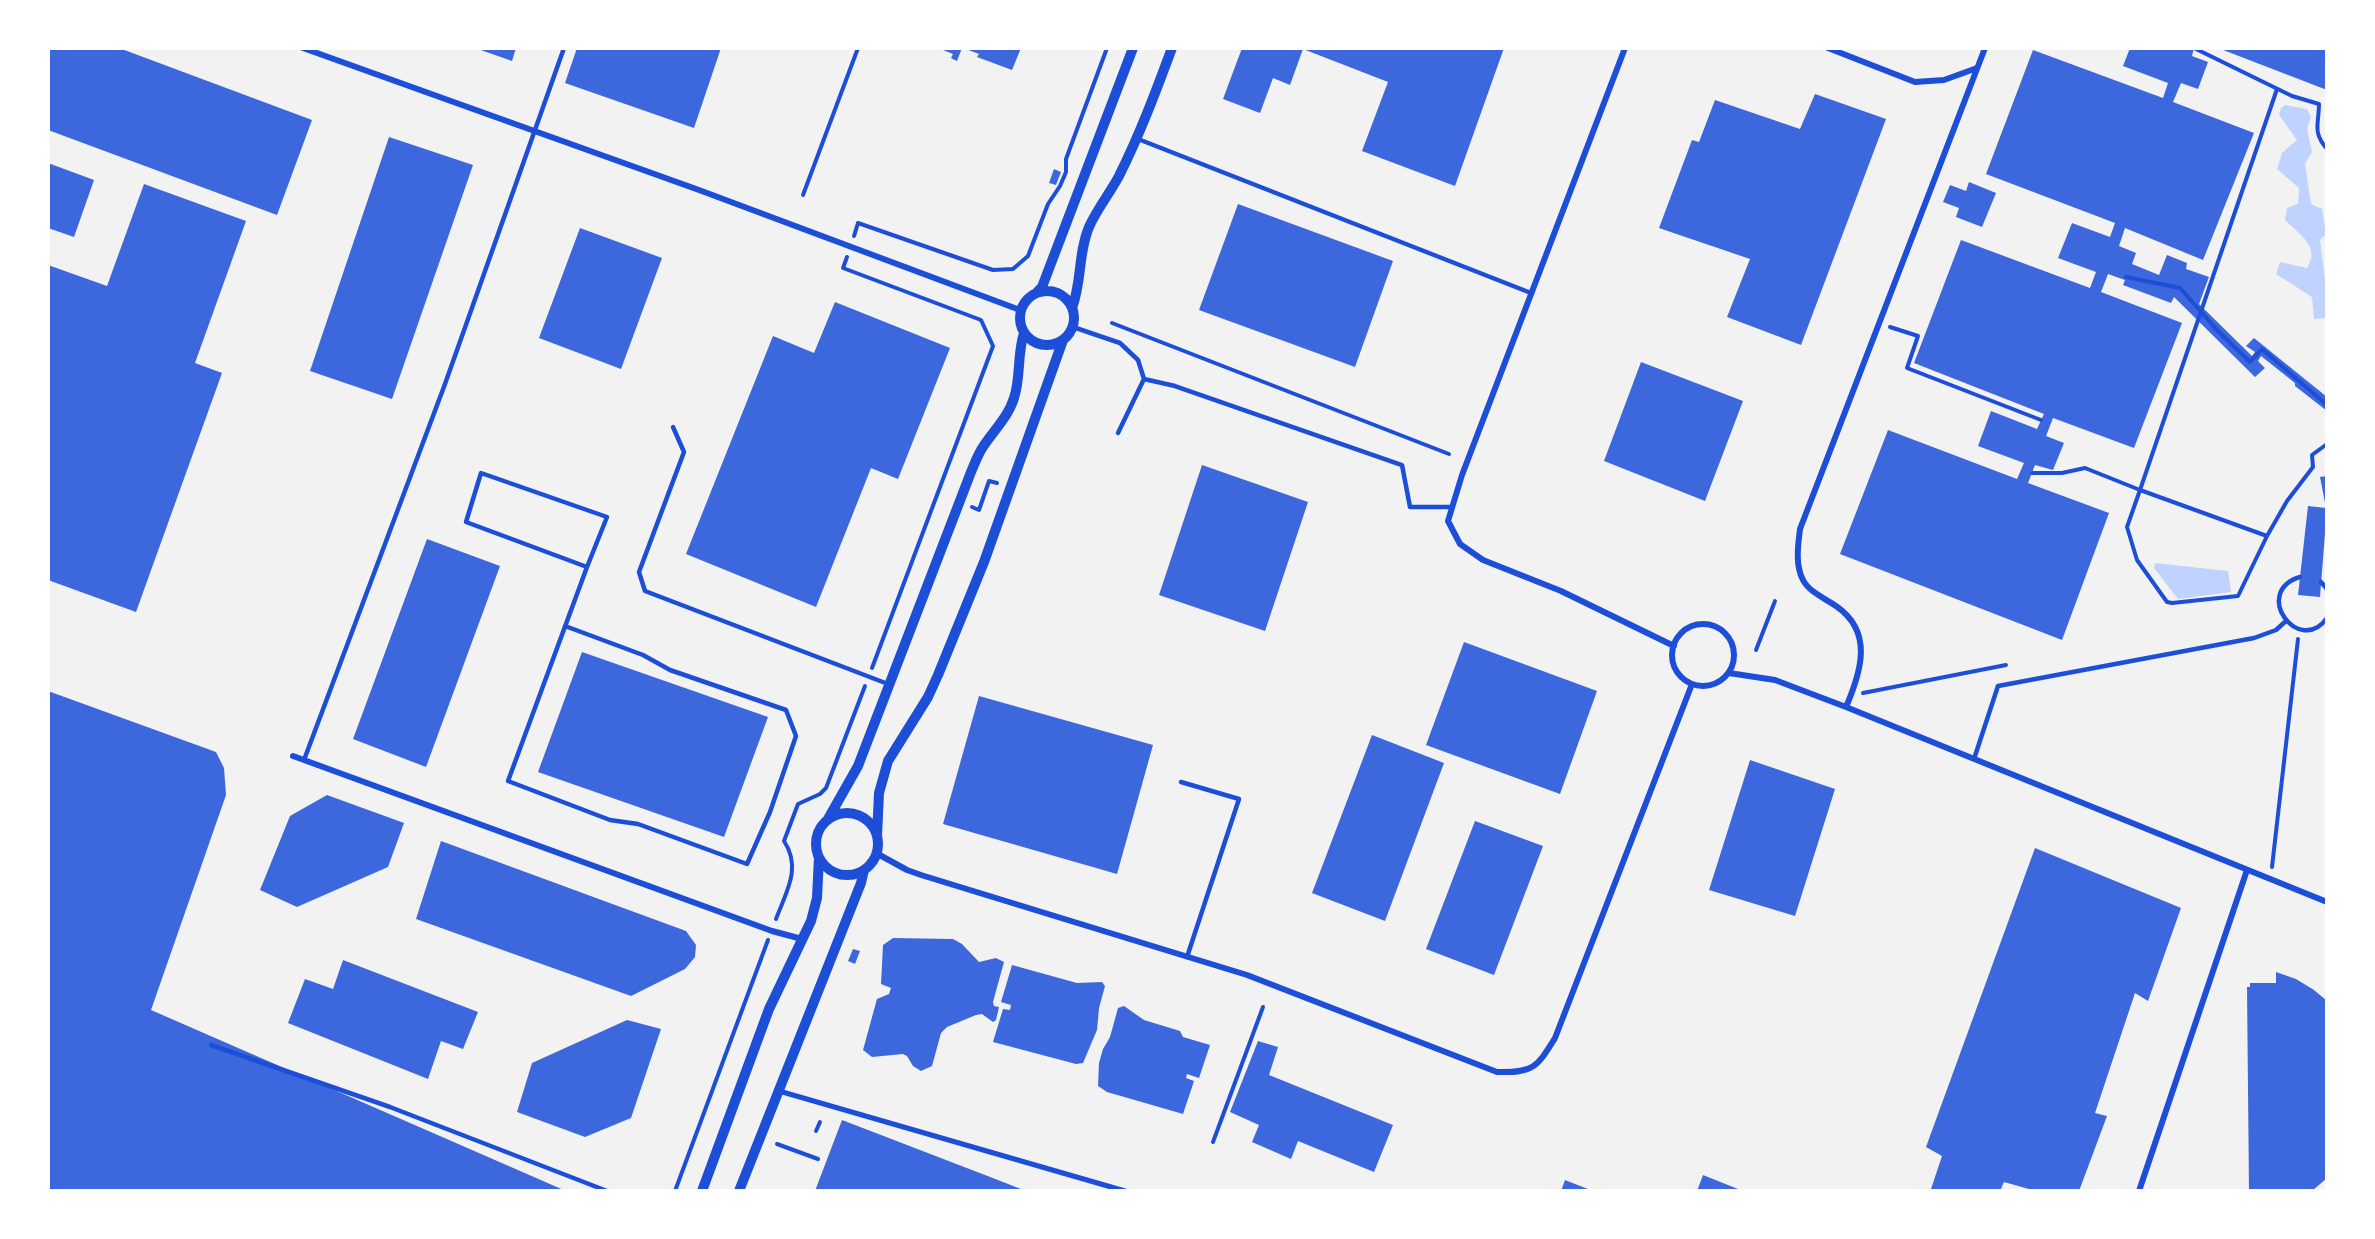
<!DOCTYPE html>
<html>
<head>
<meta charset="utf-8">
<style>
  body { margin:0 }
  #map { position:relative; width:2375px; height:1239px; overflow:hidden; background:#f2f2f2; font-family:"PT Sans",sans-serif }
  canvas { display:block }
  .frame { position:absolute; inset:0; border:50px solid #fff; pointer-events:none }
</style>
</head>
<body>
<div id="map">
<canvas width="2375" height="1239"></canvas>
<div class="frame"></div>
</div>
<script>
const c = document.querySelector('canvas').getContext('2d');
c.lineJoin = 'round';
function fill(path, color) {
  c.fillStyle = color;
  c.fill(path, 'evenodd');
}
function strokePath(path, color, width, dash) {
  c.strokeStyle = color;
  c.lineWidth = width;
  c.lineCap = dash ? 'butt' : 'round';
  c.setLineDash(dash || []);
  c.stroke(path);
}
const water = new Path2D(`
  M2285 105 2307 109 2311 117 2307 129 2312 152 2305 164 2311 204 2322 209 2326 234 2320 240 2327 296V318L2314 319 2312 297 2276 274 2280 262 2307 268C2321 247 2299 234 2285 220L2287 208 2298 204 2299 188 2277 169 2282 153 2297 140 2279 115 2281 108Z
  M2155 563 2228 571 2231 592 2178 599 2154 568Z`);
const building = new Path2D(`
  M48 48H119L312 120 277 215 48 130Z
  M475 48H516L512 61Z
  M577 48H721L694 128 565 83Z
  M938 48H962L957 61 951 58 953 54Z
  M963 48H1021L1012 70 977 57 979 54Z
  M1242 48H1504L1455 186 1362 151 1388 82 1303 49 1290 85 1273 78 1260 113 1223 99Z
  M2130 48H2194L2192 56 2208 62 2198 89 2181 83 2173 102 2254 133 2203 260 2125 228 2119 246 2136 253 2132 264 2159 275 2167 255 2187 263 2186 269 2209 277 2199 304 2252 356 2255 352 2246 346 2254 338 2327 397V411L2295 386V383L2261 356 2258 361 2265 368 2255 377 2174 297 2171 303 2123 285 2125 280 2108 274 2101 292 2182 323 2134 448 2053 418 2046 436 2064 443 2053 470 2035 465 2028 483 2109 513 2062 640 1840 554 1888 430 2017 479 2024 463 1978 446 1991 411 2037 429 2044 414 1914 363 1961 240 2090 288 2096 272 2058 258 2072 223 2110 237 2115 223 1986 174 2033 50 2163 98 2168 83 2123 66Z
  M2218 48H2327V90Z
  M1815 94 1886 119 1801 345 1727 317 1750 259 1659 228 1692 140 1699 142 1715 100 1800 129Z
  M389 137 473 165 392 399 310 371Z
  M48 163 94 180 74 237 48 228Z
  M1054 169 1061 172 1056 185 1049 183Z
  M1969 182 1996 193 1982 227 1956 217 1959 208 1943 202 1950 185 1966 191Z
  M144 184 246 221 195 363 222 373 136 612 48 580V265L107 286Z
  M1238 204 1393 261 1355 367 1199 310Z
  M580 228 662 258 621 369 539 338Z
  M835 302 950 348 898 479 871 468 816 607 686 554 773 336 814 353Z
  M1641 362 1743 401 1705 501 1604 461Z
  M1202 465 1308 502 1265 631 1159 595Z
  M2327 476V508L2320 597 2298 595 2308 506 2326 508 2320 477Z
  M427 539 500 566 426 767 353 739Z
  M1464 642 1597 691 1560 794 1426 745Z
  M582 652 768 717 724 837 538 772Z
  M48 691 216 752 224 768 226 795 151 1010 566 1191H48Z
  M979 696 1153 745 1117 874 943 824Z
  M1372 735 1444 763 1385 921 1312 893Z
  M1750 760 1835 789 1795 916 1709 890Z
  M327 795 404 823 388 867 297 907 260 890 290 816Z
  M1475 821 1543 846 1494 975 1426 949Z
  M441 841 686 931 696 945 695 957 685 969 631 996 416 919Z
  M2035 848 2181 908 2148 1001 2135 993 2095 1113 2107 1116 2079 1191H2036L2004 1182 2000 1191H1936L1931 1189 1942 1156 1926 1147Z
  M893 938 953 939 962 944 979 962 996 958 1004 962 993 1002 994 1006 999 1007 996 1020 993 1022 982 1014 976 1015 947 1027 941 1033 932 1066 921 1071 913 1066 907 1056 903 1054 872 1057 863 1050 877 999 889 994 891 988 881 984 883 945Z
  M853 949 860 951 855 964 848 961Z
  M343 960 478 1012 463 1049 441 1041 428 1079 288 1023 305 979 333 989Z
  M1012 965 1077 983 1102 982 1105 986 1099 1008 1097 1030 1083 1063 1076 1064 993 1042 1003 1009 1010 1010 1011 1005 1001 1002Z
  M2276 972 2296 979 2314 990 2327 1001V1178L2312 1191H2249L2247 987H2250V983H2276Z
  M1124 1006 1144 1020 1180 1031 1183 1037 1210 1045 1199 1078 1187 1074 1186 1078 1194 1081 1183 1114 1107 1092 1098 1086 1099 1063 1103 1049 1110 1037 1118 1008Z
  M627 1020 661 1029 631 1118 585 1137 517 1112 532 1063Z
  M1258 1041 1278 1047 1269 1075 1393 1125 1374 1172 1298 1141 1291 1159 1252 1142 1259 1125 1230 1112Z
  M842 1120 985 1175 1026 1191H815Z
  M1703 1175 1743 1191H1697Z
  M1565 1180 1593 1191H1561Z`);
const path = new Path2D(`
  M2194 48 2292 96 2319 104C2319 124 2312 132 2327 149
  M803 195 858 48
  M854 236 858 223 993 270 1013 269 1028 256 1048 204 1060 186 1066 172V159L1107 48
  M847 257 843 268 981 320 993 346 872 668
  M2126 277 2180 288 2218 331 2250 362 2262 349 2327 405
  M1112 323 1449 454
  M1890 327 1918 336 1907 368 2041 420
  M2032 473H2062L2085 468 2140 490 2127 527 2137 560 2167 602 2172 603 2238 596 2267 536 2287 501 2313 467 2312 455 2327 444
  M972 507 979 510 989 481 997 483
  M2267 536 2140 490 2277 89
  M1756 650 1775 601
  M1863 693 2006 665
  M2272 867 2298 639
  M776 919C786 892 802 868 784 841L798 804 820 794 826 788 865 686
  M816 1131 820 1122
  M1213 1142 1263 1007
  M777 1144 818 1159
  M675 1191 768 940`);
const service = new Path2D(`
  M1138 139 1531 293
  M1073 327 1120 343 1138 360 1144 379 1118 433
  M1144 379 1175 386 1402 465 1410 507H1451
  M673 427 684 452 639 572 645 591 888 684
  M2300 577C2251 592 2299 657 2327 618
  M2321 582 2327 589
  M565 626 643 655 670 670 786 710 796 736 770 812 747 864 638 824 610 820 508 781 587 567 607 517 481 473 466 522 587 567
  M1974 759 1998 686 2254 638 2276 630 2286 621
  M304 760 445 384 564 48
  M1181 782 1239 799 1187 957
  M211 1045 390 1107 607 1191`);
const pedestrian = new Path2D(`
  M779 1091 1125 1191`);
const minor = new Path2D(`
  M303 48 699 190 1020 310
  M1625 48 1462 475 1448 521 1460 544 1483 560 1561 591 1674 646
  M1828 48 1915 82 1944 80 1977 68
  M1672 655a31 31 0 1 1 62 0a31 31 0 1 1-62 0Z
  M1729 673 1775 680 1846 707 2327 902
  M1846 707C1861 672 1874 632 1836 606 1826 599 1809 592 1803 580 1795 565 1798 545 1800 529L1985 48
  M293 756 772 931 802 939
  M876 853 907 870 921 875 1247 975 1497 1072C1534 1073 1537 1067 1555 1038L1692 684
  M2139 1191 2247 870`);
const tertiary = new Path2D(`
  M1020 318a27 27 0 1 1 54 0a27 27 0 1 1-54 0Z
  M1038 291 1042 287 1133 48
  M1072 308C1082 282 1078 253 1089 227 1097 209 1110 193 1119 176 1140 134 1156 91 1172 48
  M816 844a31 31 0 1 1 62 0a31 31 0 1 1-62 0Z
  M828 819 858 766 971 472C974 465 977 457 981 450 991 433 1008 418 1014 398 1021 377 1017 354 1024 333
  M877 836 879 793 888 761 928 697 938 675 984 562 1063 340
  M702 1191 769 1009 811 921 817 898 819 857
  M739 1191 861 883 864 870`);
fill(water, '#bfd3fe');
fill(building, '#3d67dc');
strokePath(path, '#1d4ed8', 4);
strokePath(service, '#1d4ed8', 4.5);
strokePath(pedestrian, '#1d4ed8', 5);
strokePath(minor, '#1d4ed8', 6);
strokePath(tertiary, '#1d4ed8', 10);
</script>
</body>
</html>
